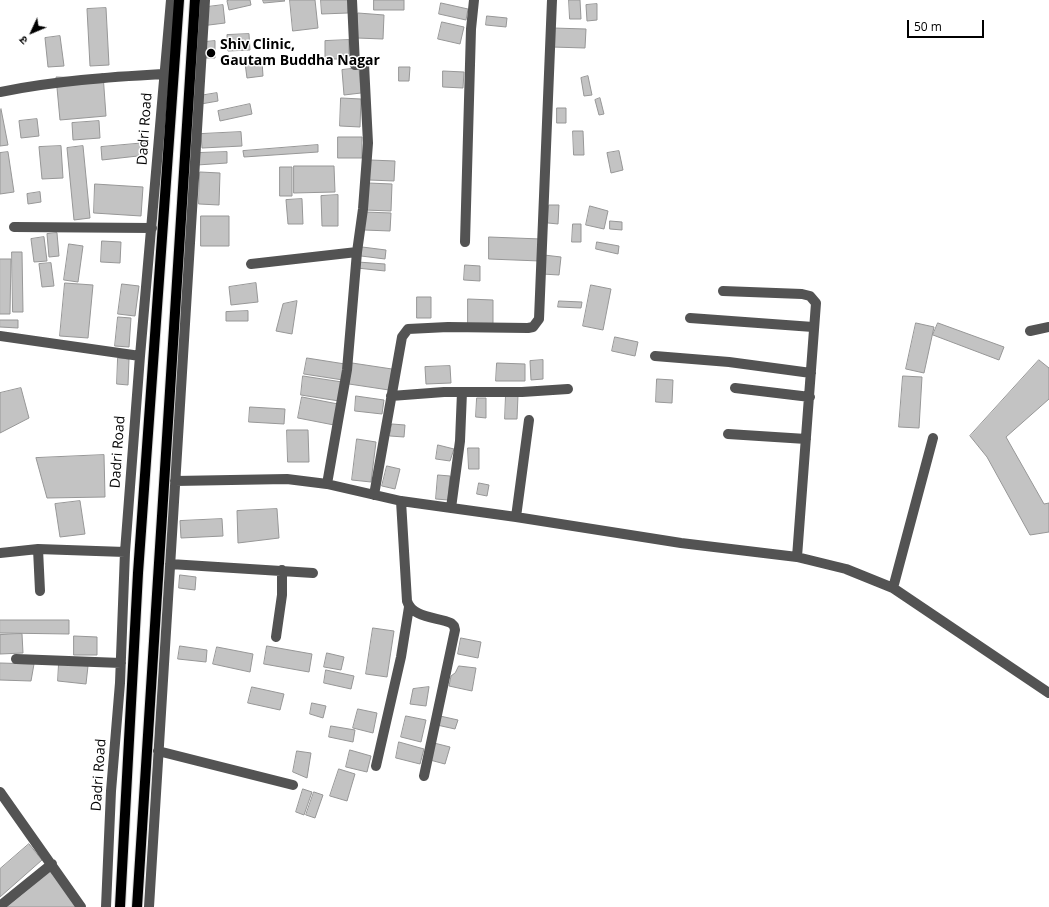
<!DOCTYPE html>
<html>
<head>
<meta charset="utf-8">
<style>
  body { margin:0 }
  #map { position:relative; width:1049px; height:907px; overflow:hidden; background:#fff; font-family:"Open Sans","Noto Sans Devanagari",sans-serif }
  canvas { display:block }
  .north { position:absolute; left:12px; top:12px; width:40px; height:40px; -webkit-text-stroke:3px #fff; paint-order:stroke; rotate:226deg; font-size:11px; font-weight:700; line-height:16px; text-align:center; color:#000 }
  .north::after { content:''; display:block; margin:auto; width:14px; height:18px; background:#000; clip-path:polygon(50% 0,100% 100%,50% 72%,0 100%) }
  .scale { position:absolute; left:907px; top:20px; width:77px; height:18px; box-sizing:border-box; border:2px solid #000; border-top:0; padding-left:5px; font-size:12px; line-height:14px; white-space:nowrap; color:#000; -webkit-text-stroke:3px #fff; paint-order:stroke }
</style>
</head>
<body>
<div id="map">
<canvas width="1049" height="907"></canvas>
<div class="north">उ</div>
<div class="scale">50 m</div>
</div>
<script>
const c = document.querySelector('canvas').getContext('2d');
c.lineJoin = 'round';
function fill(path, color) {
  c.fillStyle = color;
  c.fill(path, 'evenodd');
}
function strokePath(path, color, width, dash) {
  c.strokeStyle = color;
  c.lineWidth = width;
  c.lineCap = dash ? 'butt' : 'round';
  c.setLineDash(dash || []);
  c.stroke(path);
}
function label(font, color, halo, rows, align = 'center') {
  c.font = font + ' "Open Sans",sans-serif';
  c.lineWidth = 3;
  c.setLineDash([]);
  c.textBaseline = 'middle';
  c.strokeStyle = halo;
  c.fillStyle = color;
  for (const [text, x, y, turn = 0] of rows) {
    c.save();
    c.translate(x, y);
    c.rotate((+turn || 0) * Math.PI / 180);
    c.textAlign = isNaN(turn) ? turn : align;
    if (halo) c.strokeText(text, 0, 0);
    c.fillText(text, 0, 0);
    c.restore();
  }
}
const building = new Path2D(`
  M230 0H250L251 5 229 10 227 1Z
  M263 0H284L285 1 264 3Z
  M290 0H315L318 28 293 31Z
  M321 0H348V13L322 14Z
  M374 0H404V10H374Z
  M569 0H580L581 19H570Z
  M441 3 468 9 466 20 439 14Z
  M597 4V20L587 21 586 5Z
  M223 5 225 23 201 26 199 8Z
  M106 8 109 65 90 66 87 9Z
  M358 13 384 15 383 39 357 38Z
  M487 16 507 18 506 27 486 25Z
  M442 22 464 27 460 44 438 39Z
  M553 28 586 29 585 48 552 47Z
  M249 34 250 50 228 51 227 35Z
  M60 36 64 66 48 67 45 38Z
  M349 40V59H325V41Z
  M215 41V58H206L205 42Z
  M262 61 263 76 247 78 245 63Z
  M399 67H410L409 81H399Z
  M359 68 361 93 344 95 342 70Z
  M443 71 464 72 463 88 443 87Z
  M103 74 106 116 60 120 56 77 89 78Z
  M588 76 592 95 584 96 581 78Z
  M217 93 218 101 201 104 199 96Z
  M341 98 361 99 360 127 340 126Z
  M600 98 604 114 599 115 595 100Z
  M250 104 252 114 220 121 218 111Z
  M557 108H566V123H557Z
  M1 109 8 145 0 146V110Z
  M37 119 39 136 21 138 19 121Z
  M99 121 100 138 73 140 72 123Z
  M573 131H583L584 155H574Z
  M241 132 242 146 202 148 201 134Z
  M338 137H362V158H338Z
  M146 143 147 155 102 160 101 147Z
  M318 145V152L244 157 243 151Z
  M61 146 63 178 42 179 39 147Z
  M83 146 90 218 74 220 67 148Z
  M619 151 623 170 611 173 607 153Z
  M8 152 14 192 0 194V153Z
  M227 152V163L197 165V153Z
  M370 160 395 161 394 181 369 180Z
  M294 166H334L335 192 294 193Z
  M280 167H292V196H280Z
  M200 172 220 173 219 205 199 204Z
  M368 183 392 184 391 211 365 210Z
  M95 184 143 187 141 216 94 213Z
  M40 192 41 202 28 204 27 194Z
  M338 195V226H322L321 196Z
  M302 199 303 224H288L286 200Z
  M549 205H559L558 224 548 223Z
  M590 206 608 211 604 229 586 225Z
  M365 212 391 213 390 231 364 230Z
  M201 216H229V246H201Z
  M610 221 622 222V230L610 229Z
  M573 224H581V242H572Z
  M57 233 59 256 49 257 47 234Z
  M44 237 47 261 34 262 31 239Z
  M489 237 541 239 540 261 489 259Z
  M102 241 121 242 120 263 101 262Z
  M597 242 619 246 618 254 596 249Z
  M69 244 83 246 78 282 64 280Z
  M362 247 386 250 385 259 361 256Z
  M12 252H22L23 312H13Z
  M544 255 561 257 559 275 542 274Z
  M0 259H11L10 314H0Z
  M358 262 385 264V271L357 268Z
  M51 263 54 286 42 287 39 264Z
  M465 265 480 266V281L464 280Z
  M65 283 93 285 88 338 60 336Z
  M256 283 258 302 231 305 229 287Z
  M122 284 139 286 135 316 118 314Z
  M591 285 611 289 603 330 583 326Z
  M417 297H431V318H417Z
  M468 299 493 300V324H468Z
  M297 301 292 334 276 331 283 304Z
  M559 301 582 302 581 308 558 307Z
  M248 311V321H226V312Z
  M118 317 131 318 129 347 115 346Z
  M0 320H18V328L0 327Z
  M916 323 934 327 924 373 906 369Z
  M938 323 1004 347 999 360 933 335Z
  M615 337 638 342 635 356 612 351Z
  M118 358 129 359 128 385 117 384Z
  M307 358 345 364 343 380 304 374Z
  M543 360V379L531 380 530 361Z
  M1039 360 1049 368V399L1006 437 1044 504 1049 503V532L1030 535 987 457 970 436Z
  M352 363 392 369 389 390 349 384Z
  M497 363 525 364V381H496Z
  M450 366 451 383 426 384 425 367Z
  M303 376 342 382 339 401 301 395Z
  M903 376 922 377 919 428 899 427Z
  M657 379 673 380 672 403 656 402Z
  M21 388 29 418 0 433V393Z
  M506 394 518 395 517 419H505Z
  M356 396 384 400 382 414 355 411Z
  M302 397 338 404 334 425 298 418Z
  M477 398H486V418L476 417Z
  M250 407 285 409 284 424 249 422Z
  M392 424 405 425 404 437 390 436Z
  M287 430H308L309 462H288Z
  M357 439 376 442 371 482 352 480Z
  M438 445 454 449 450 461 436 459Z
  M468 448H479V469H469Z
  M104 455 105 497 47 498 36 458Z
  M387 466 400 469 395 489 382 486Z
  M438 475 450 476 448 500 436 499Z
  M479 483 489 485 487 496 477 494Z
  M80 501 85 534 60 537 55 504Z
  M277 509 279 538 238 543 237 511Z
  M222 519 223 536 181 538 180 521Z
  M180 575 196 577 195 590 179 588Z
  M0 620H69V634L0 633Z
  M373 628 394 631 387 677 366 674Z
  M22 634 23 653 0 654V635Z
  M74 636 97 637V655H74Z
  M461 638 481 642 478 658 458 654Z
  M180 646 207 650 206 662 178 659Z
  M267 646 312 654 309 672 264 664Z
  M217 647 253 654 250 672 213 664Z
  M327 653 344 657 341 670 324 667Z
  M0 663 34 664 31 681 0 680Z
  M59 663 88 666 86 684 58 681Z
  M459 666 476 668 472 691 449 686 451 676 455 673Z
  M326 670 354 676 351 689 324 683Z
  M252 687 284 694 280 710 248 703Z
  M429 687 426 706 410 704 413 689Z
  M312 703 326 706 323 718 310 714Z
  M358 709 377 713 373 733 353 728Z
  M406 716 426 720 421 742 401 737Z
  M440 716 458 720 455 729 437 725Z
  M331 726 355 730 353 742 329 737Z
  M399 742 424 749 420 764 396 758Z
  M434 743 450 747 445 764 430 760Z
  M350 750 371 756 367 772 346 767Z
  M297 751 311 753 307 778 293 772Z
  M339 769 355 774 347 801 330 796Z
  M303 789 312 792 304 815 296 812Z
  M314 792 323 795 315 818 306 815Z
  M29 844 42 860 0 897V869Z
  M50 871 79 907H7Z`);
const minor = new Path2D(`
  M0 92C54 81 109 77 163 74
  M14 227 152 228
  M465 242 471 29 474 0
  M251 264 357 252
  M723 291 802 294 810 296 816 303 797 557
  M690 318 813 327
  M1030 331 1049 327
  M0 336 140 356
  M655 356 729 362 811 373
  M735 388 810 397
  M391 396 444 392H522L568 389
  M728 434 806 439
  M175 481 287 479 327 484 401 501 516 517 681 543 797 557 846 569 893 588 1049 693
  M327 484 347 370 357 252 363 209 368 143 364 64 355 65 352 0
  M374 495 402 337 408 329 448 327 528 328 533 327 539 319 552 0
  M401 501 407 601C412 618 437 617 451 623L454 626 455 630 424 776
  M451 508 460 441 462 392
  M516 517 529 420
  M38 549 40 591
  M0 553 38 549 125 552
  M170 564 313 573
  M893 588 933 438
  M276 637 282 595V570
  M16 659 121 663
  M158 751 293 785
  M376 766 401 657 409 607
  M0 792 81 907
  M0 906 52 864
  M106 907 111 791 120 683 125 552 140 356 171 0
  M149 907 205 0`);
const major = new Path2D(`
  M120 907 138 573 179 0
  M137 907 195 0`);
const markers = [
  [211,53,5,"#000"]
];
const poiNames = [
  ["Shiv Clinic,",220,45],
  ["Gautam Buddha Nagar",220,61]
];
const streetNames = [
  ["Dadri Road",145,129,-86],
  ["Dadri Road",118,452,-86],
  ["Dadri Road",99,775,-86]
];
fill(building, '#c3c3c3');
strokePath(building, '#979797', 1);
strokePath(major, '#dbdbdb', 12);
strokePath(minor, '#535353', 10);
strokePath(major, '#000', 10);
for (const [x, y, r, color] of markers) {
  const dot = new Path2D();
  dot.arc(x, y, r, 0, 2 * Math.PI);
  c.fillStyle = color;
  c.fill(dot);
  strokePath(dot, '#fff', 1.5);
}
label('bold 14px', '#000', '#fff', poiNames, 'left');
label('14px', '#000', '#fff', streetNames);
</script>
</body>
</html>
